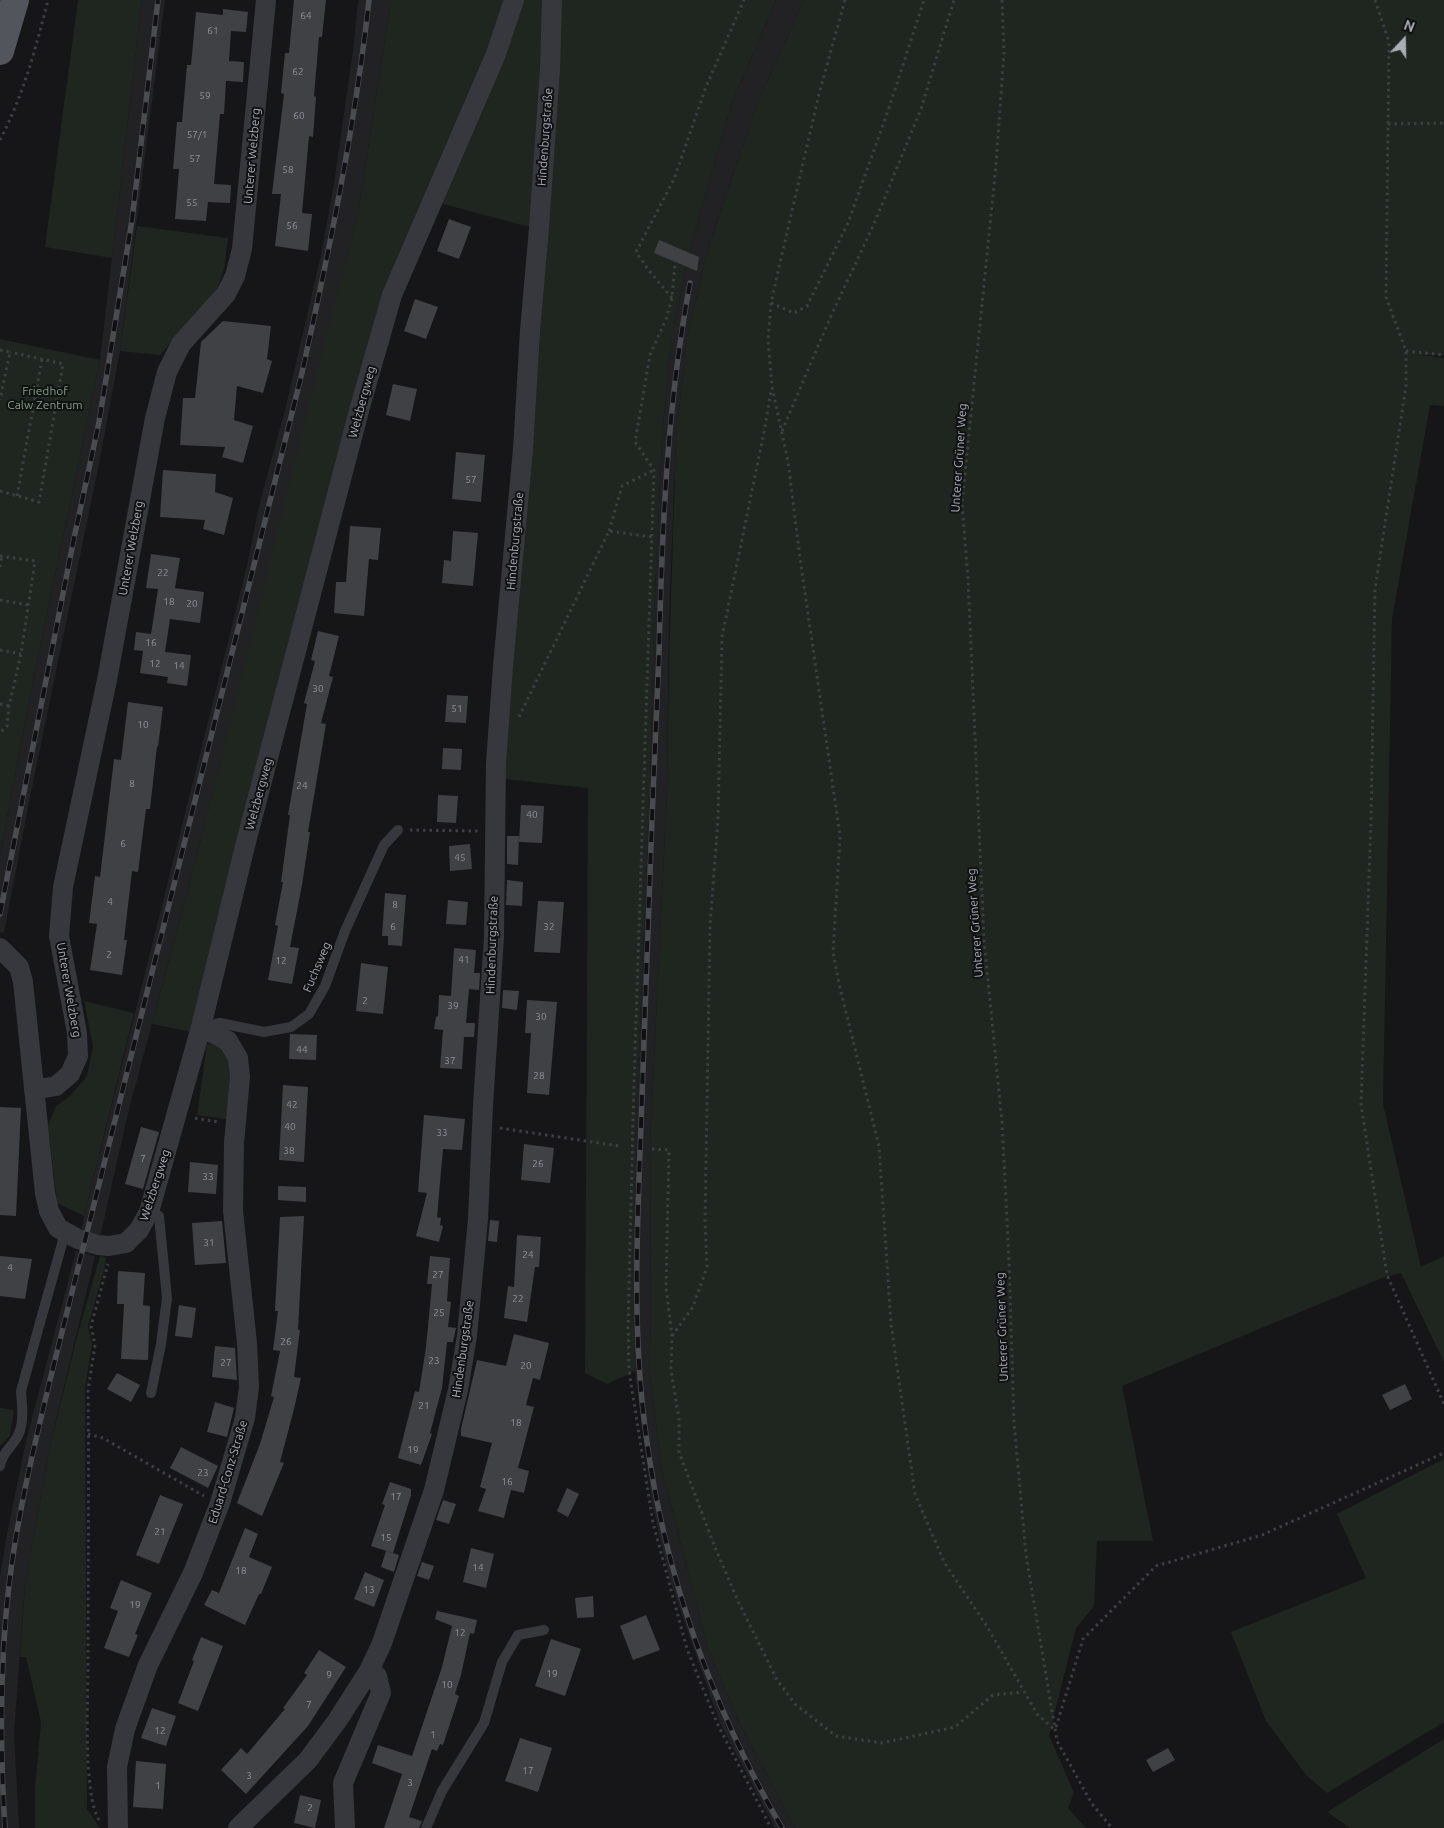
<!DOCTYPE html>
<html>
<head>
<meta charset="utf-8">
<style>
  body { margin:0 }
  #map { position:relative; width:1444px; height:1828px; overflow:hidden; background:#161618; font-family:Ubuntu,sans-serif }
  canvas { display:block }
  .north { position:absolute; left:1379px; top:15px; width:50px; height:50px; -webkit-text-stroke:4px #111113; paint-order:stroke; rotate:21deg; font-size:14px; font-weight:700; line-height:20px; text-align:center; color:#a8adb8 }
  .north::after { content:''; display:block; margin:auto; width:18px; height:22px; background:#a8adb8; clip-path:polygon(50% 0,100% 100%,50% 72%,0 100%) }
</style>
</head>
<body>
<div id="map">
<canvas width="1444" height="1828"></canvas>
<div class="north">N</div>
</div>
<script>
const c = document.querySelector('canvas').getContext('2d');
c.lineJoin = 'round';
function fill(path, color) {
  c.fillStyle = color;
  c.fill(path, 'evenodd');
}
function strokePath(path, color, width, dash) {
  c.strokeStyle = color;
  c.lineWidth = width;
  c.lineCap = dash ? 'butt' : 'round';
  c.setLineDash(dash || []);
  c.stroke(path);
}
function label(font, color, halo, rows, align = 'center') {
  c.font = font + ' Ubuntu,sans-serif';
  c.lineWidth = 4;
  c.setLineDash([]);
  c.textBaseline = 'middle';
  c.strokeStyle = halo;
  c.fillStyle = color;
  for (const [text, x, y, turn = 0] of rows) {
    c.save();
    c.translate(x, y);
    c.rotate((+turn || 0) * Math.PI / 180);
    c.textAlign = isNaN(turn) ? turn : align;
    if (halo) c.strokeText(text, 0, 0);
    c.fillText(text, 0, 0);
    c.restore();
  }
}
const built = new Path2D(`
  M142 0H165L120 351 99 464 30 797 4 933 0 932V855L32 686 100 360Z
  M358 0H391L358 214 195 863 128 1113 100 1237 81 1232 84 1216 228 642 247 565 260 502 285 410 321 255 334 184 354 43Z
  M776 0H804L755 109 708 249 687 338 676 439 669 619 667 792 650 1143 651 1321 649 1366 662 1470 707 1645 738 1720 795 1828H775L720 1723 693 1647 669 1577 652 1503 635 1371V1141L650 792 654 614 662 438 671 339 691 246 732 102Z
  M76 1251 95 1256 50 1446 25 1585 14 1733 19 1828H0V1577L6 1539 26 1441Z`);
const green = new Path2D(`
  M78 0H142L112 258 45 247Z
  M391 0H776L732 102 691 246 671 339 662 438 654 614 650 792 635 1141V1371L607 1384 585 1373 588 788 486 777 534 228 439 203 385 292 293 624 237 839 192 1032 152 1024 195 863 322 353 358 214Z
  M804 0H1444V355H1420L1444 358V406L1430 405 1392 619 1383 1104 1421 1267 1444 1256V1362L1401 1273 1382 1278 1122 1386 1153 1541H1097L1094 1606 1076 1628 1049 1735 1074 1793 1068 1808 1086 1828H795L738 1720 707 1645 662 1470 649 1366 651 1321 650 1143 667 792 669 661 676 439 687 338 708 249 755 109Z
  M137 226 228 238 224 269 217 290 160 355 120 351Z
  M0 339 100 360 32 686 0 855Z
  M84 1001 134 1013 84 1216 57 1203 48 1126 56 1106 70 1096 87 1076 93 1047Z
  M207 1044 220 1046 231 1061V1120L197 1115Z
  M100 1256 106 1257 105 1267 88 1326 92 1345 85 1389 87 1809 100 1828H35V1787L41 1722 26 1657H20L25 1585 50 1446 78 1333Z
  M0 1408 14 1410 10 1436 0 1446Z
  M1444 1459V1722L1327 1793 1306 1775 1266 1721 1231 1632 1366 1578 1337 1514Z
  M1444 1739V1828H1350L1327 1812Z`);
const building = new Path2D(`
  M294 0H326L322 37H319L314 96 316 97 313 137 309 136 302 213 312 214 308 251 275 246 281 194H272L284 94 281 93 285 53H289Z
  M223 9 248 12 246 32 231 31 229 61 244 62 243 82 226 81 224 114H220L214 184 231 185 230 203 208 202 206 221 175 219 179 169H173L177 122H182L187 65H191L196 12 223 15Z
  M449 219 471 227 459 259 437 251Z
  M659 240 699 257 697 271 654 253Z
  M415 299 438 307 426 339 404 331Z
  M223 321 271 326 267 359 272 361 263 393 237 386 234 420 253 426 243 463 222 457 225 447 180 445 183 398H195L201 342Z
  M393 384 417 389 410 421 386 415Z
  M456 452 485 455 481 502 452 499Z
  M163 470 216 474 215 492 233 498 224 535 203 529 205 520 160 517Z
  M350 526 381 528 378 560 369 559 364 616 334 613 336 582H346Z
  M453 531 478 533 473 586 442 583 444 560 451 561Z
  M151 554 180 558 175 588 204 592 200 623 170 619 165 652 191 655 187 686 167 683 168 677 140 673 143 651 134 650 136 632 151 634 158 589 146 588Z
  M318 631 339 636 329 676 333 677 321 723 326 724 308 832H310L302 885 290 947 299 948 292 984 268 980 278 926 275 925 283 882H281L290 815H288L307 704 304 703 315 661 311 660Z
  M447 695 468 696 466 723 445 722Z
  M128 702 163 707 158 747 157 746 150 809H146L138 872 132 871 124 940H127L122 975 90 970 97 924 89 923 95 876 100 877 114 759 121 760Z
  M443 748 462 749 461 770 442 769Z
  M438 795 458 796 456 823 437 822Z
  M521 805 544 806 542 843 519 842Z
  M507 836H519L518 865 507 864Z
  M470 844 472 869 450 871 449 846Z
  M507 880 523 882 522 906 506 905Z
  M385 893 406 895 402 946 388 945V936H382Z
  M448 900 468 902 466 925 446 924Z
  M538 901 564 902 560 953 534 952Z
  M454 948 476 950 474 973H480L479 990 469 989 466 1023H475L474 1037H464L462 1069 440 1068 443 1030 434 1029 436 1017 438 1016 439 995 451 996Z
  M361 963 388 967 383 1014 356 1011Z
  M503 990 519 991 517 1010 502 1008Z
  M527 1000 557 1002 549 1095 527 1093 531 1033H525Z
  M290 1034 317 1035 316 1060 289 1059Z
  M283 1085 308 1087 304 1162 279 1160Z
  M0 1107 21 1108 16 1216 0 1215Z
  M424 1115 465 1119 462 1150 443 1149 437 1217 441 1218 440 1225 443 1226 439 1242 416 1236 427 1193 418 1192Z
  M141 1127 159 1132 143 1189 125 1184Z
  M524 1144 554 1148 550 1183 521 1180Z
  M190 1162 218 1165 216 1194 188 1192Z
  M278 1186 306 1187V1202L278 1200Z
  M304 1216 298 1330H300L294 1377 301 1378 294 1409 280 1462 284 1463 262 1516 237 1503 260 1444 274 1397 271 1396 280 1351 273 1350 278 1311H275L280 1217Z
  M490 1220 499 1221 497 1242 488 1241Z
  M222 1221 226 1263 195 1265 192 1223Z
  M517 1235 541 1237 539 1267H535L527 1322 504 1318 508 1286 514 1287Z
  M0 1256 32 1259 25 1299 0 1296Z
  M430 1256 450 1258 447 1301 451 1302 448 1327 456 1328 453 1342H447L442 1388 430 1433 432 1434 421 1465 398 1458 415 1391 419 1392 426 1347 432 1284H427Z
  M118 1271 145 1273 143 1305 150 1306 148 1360 121 1359 124 1304H117Z
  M179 1305 196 1308 192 1338 175 1336Z
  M514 1334 549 1343 540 1380 533 1378 526 1405 534 1407 518 1468 529 1471 524 1493 511 1490 504 1518 478 1511 486 1489 480 1487 492 1443 461 1436V1429L477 1360 506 1366Z
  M215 1346 235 1348 237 1380 212 1377Z
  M117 1373 140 1385 131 1402 107 1389Z
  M1405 1384 1412 1399 1390 1410 1382 1395Z
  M215 1402 234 1408 227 1437 207 1432Z
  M181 1447 218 1466 208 1488 170 1468Z
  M390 1482 411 1489V1495L393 1553 371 1546 385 1505 382 1504Z
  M567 1488 579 1494 568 1517 557 1511Z
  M160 1495 183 1504 159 1564 136 1555Z
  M443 1500 456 1504 449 1524 436 1520Z
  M245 1528 258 1534 249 1557 272 1567 261 1594H259L245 1625 204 1605 212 1590 219 1593Z
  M471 1548 494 1554 486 1588 463 1582Z
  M386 1551 399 1555 394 1572 381 1567Z
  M422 1562 434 1566 429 1580 417 1576Z
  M365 1572 384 1580 374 1607 354 1599Z
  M121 1580 152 1593 135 1634 138 1635 129 1657 104 1648 118 1611 110 1608Z
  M593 1596 594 1617 577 1618 575 1598Z
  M437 1611 477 1620 474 1634 470 1633 461 1675 455 1694 459 1696 443 1745 440 1744 437 1751 432 1749 409 1817 422 1821 419 1828H384L402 1774 372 1763 378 1745 412 1756 442 1667 452 1626 435 1619Z
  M646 1615 660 1650 633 1660 620 1626Z
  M201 1637 223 1646 198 1711 178 1703 194 1661 192 1660Z
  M551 1639 581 1649 565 1696 535 1686Z
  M319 1650 346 1667 308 1726 246 1794 221 1770 241 1748 247 1754 285 1709 283 1708 307 1675 304 1673Z
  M152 1708 176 1716 166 1746 141 1738Z
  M520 1738 552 1748 538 1792 505 1781Z
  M1168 1748 1175 1760 1153 1772 1146 1760Z
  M136 1761 166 1764 163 1809 133 1807Z
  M300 1795 321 1800 315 1828 294 1823Z`);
const path = new Path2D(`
  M845 0 819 94 780 263 771 303 768 340 772 387 788 461 800 558 840 836 833 952 840 988 879 1146 891 1324 915 1494 944 1562 988 1628 1037 1714 1055 1730
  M1002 0 1004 52 996 165 962 503 968 579 984 940 1002 1122 1009 1260 1014 1422 1026 1555 1057 1741 1092 1804 1112 1828
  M1375 0 1389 42 1386 297 1406 351V386L1375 589 1371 821 1361 1104 1387 1275 1444 1404
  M1388 124 1444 123
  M0 140C23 96 36 48 48 0
  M676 253 672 298 666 319 650 355 635 442 654 470 634 1083 628 1327 629 1371 653 1523 687 1649 717 1723 771 1828
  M672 298 650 272 636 252 674 179 706 87 744 0
  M771 303 794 313 807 306 848 223 889 108 924 0
  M0 350 10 352 0 400
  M1406 351 1444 355
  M782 431 830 318 874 224 921 109 954 0
  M0 491 39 502 63 364 10 352
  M17 496 42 359
  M609 531 622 486 654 470
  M0 556 35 561 21 654 9 706 7 726 0 733
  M0 567 2 556
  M0 600 28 605
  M0 650 21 654
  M0 704 9 706
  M519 717 609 531 652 537
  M410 830 479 831
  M195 1118 218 1122
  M500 1128 619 1146
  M652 1149 669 1150 666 1287 672 1336 671 1370 679 1419V1452L714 1545 738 1601 777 1680 795 1704 836 1736 882 1743 955 1727 993 1695 1023 1692
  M672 1336 693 1307 707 1267 705 1222 710 925 718 819 722 637 764 432 771 391
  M88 1434 103 1438 204 1496
  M1056 1727 1083 1639 1156 1566 1262 1535 1444 1453
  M99 1820C83 1794 88 1701 88 1667 88 1574 89 1482 88 1390L95 1345 91 1326 108 1264`);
const service = new Path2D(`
  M204 1026 220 1023 264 1032 291 1027 309 1014 325 986 345 931 384 845 398 830
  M149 1212 159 1216 167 1298 161 1344 151 1393
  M0 1466C4 1451 8 1451 16 1439 25 1425 22 1406 21 1391L65 1233
  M426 1828 442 1791 484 1723 502 1662 518 1635 544 1630`);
const minor = new Path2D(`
  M0 948 19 967 23 982 45 1193 49 1211 58 1228 78 1239 98 1245 109 1246 126 1243 139 1230 149 1212 201 1027 246 842 360 407 392 295 496 54 514 0
  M34 1090 56 1086 70 1074 78 1056 77 1033 59 936 63 887 107 680 155 418 167 372 181 344 226 294 235 276 242 249 266 0
  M118 1828 117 1767 125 1729 148 1665 193 1573 220 1503 245 1418 249 1387 247 1343 233 1211 234 1143 240 1077 238 1058 228 1041 201 1027
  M238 1828 308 1760 337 1721 369 1671 382 1643 434 1490 458 1390 467 1336 478 1219 483 1105 494 937 496 763 503 666 523 449 530 331 539 228 550 69 552 0
  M345 1828 343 1783 381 1693 377 1676 369 1671`);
const primary = new Path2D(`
  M0 51 15 0`);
const rail = new Path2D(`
  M690 283C667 405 662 529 659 653 657 708 654 764 652 819 648 921 644 1024 641 1127 637 1229 632 1333 646 1435 664 1573 712 1707 782 1828
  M0 914 73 543 99 422 132 220 158 0
  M5 1828C0 1751 0 1662 9 1585 17 1516 34 1447 50 1380L301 377C329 252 355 127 369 0`);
const numberNames = [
  ["64",306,16],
  ["61",213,31],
  ["62",298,72],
  ["59",205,96],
  ["60",299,116],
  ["57/1",197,135],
  ["57",195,159],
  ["58",288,170],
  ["55",192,203],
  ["56",292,226],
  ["57",471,480],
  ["22",163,573],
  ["18",169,602],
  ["20",192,604],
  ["16",151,643],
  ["12",155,664],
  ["14",179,666],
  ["30",318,689],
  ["51",457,709],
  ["10",143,725],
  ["8",132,784],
  ["24",302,786],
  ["40",532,815],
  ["6",123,844],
  ["45",460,858],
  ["4",110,902],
  ["8",395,905],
  ["6",393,927],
  ["32",549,927],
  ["2",109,955],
  ["41",464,960],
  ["12",281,961],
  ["2",365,1001],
  ["39",453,1006],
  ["30",541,1017],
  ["44",302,1050],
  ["37",450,1061],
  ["28",539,1076],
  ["42",292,1105],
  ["40",290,1127],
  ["33",442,1133],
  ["38",289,1151],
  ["7",143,1159],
  ["26",538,1164],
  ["33",208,1177],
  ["31",209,1243],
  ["24",528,1255],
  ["4",10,1268],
  ["27",438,1275],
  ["22",518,1299],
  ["25",439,1313],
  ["26",286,1342],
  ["23",434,1361],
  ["27",226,1363],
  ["20",526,1366],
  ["21",424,1406],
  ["18",516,1423],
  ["19",413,1450],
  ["23",203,1473],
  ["16",507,1482],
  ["17",396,1497],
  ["21",160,1532],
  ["15",386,1538],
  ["14",478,1568],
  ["18",241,1571],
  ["13",369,1590],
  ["19",135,1605],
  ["12",460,1633],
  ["19",552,1674],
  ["9",329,1675],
  ["10",447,1685],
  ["7",309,1705],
  ["12",160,1731],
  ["1",433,1735],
  ["17",528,1771],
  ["3",249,1776],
  ["3",410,1783],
  ["1",158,1786],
  ["2",310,1808]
];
const streetNames = [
  ["Hindenburgstraße",545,137,-86],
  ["Unterer Welzberg",252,156,-85],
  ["Welzbergweg",362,402,-75],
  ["Unterer Grüner Weg",959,458,-86],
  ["Hindenburgstraße",515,541,-85],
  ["Unterer Welzberg",131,548,-80],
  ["Welzbergweg",259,794,-75],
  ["Unterer Grüner Weg",975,923,-94],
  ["Hindenburgstraße",492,945,-88],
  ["Fuchsweg",317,967,-67],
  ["Unterer Welzberg",69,990,80],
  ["Welzbergweg",155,1185,-72],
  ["Unterer Grüner Weg",1002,1327,-92],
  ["Hindenburgstraße",463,1349,-82],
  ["Eduard-Conz-Straße",228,1472,-73]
];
const parkNames = [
  ["Friedhof",45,391],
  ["Calw Zentrum",45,405]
];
fill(built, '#222225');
fill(green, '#1e261f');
fill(building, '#404145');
strokePath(path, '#3d3f44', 3, [2.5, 4]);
strokePath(service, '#37383d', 10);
strokePath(minor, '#37383d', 20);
strokePath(primary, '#53555c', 28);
strokePath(rail, '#4a4c52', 5.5);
strokePath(rail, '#111113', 4, [11]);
label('10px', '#8e929b', null, numberNames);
label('12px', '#a8adb8', '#111113', streetNames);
label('12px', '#7fa381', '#111113', parkNames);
</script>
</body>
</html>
